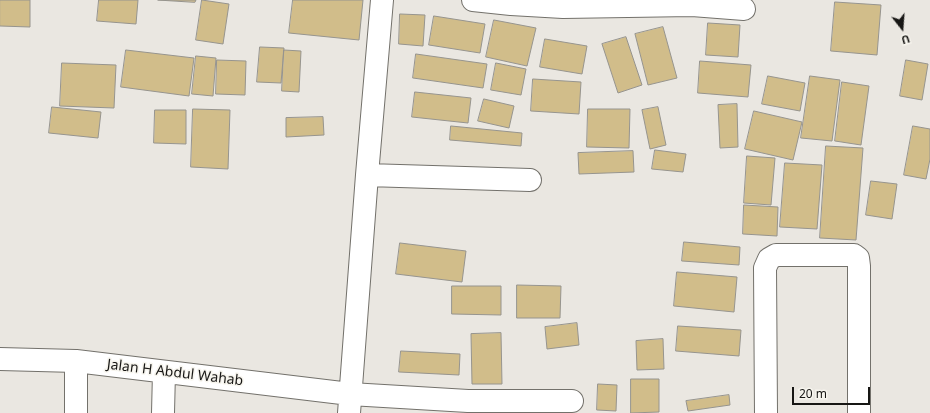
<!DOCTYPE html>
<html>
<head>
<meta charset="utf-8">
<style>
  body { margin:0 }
  #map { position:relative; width:930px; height:413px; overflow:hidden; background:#eae7e1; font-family:"Noto Sans",sans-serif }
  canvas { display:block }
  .north { position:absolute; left:882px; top:8px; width:40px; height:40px; -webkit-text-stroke:3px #f7f5ee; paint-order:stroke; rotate:163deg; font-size:11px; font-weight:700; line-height:16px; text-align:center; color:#171614 }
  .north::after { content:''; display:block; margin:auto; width:14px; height:18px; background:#171614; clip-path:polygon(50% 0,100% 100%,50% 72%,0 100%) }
  .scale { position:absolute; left:792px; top:387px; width:78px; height:18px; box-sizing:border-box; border:2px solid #171614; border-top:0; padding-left:5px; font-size:12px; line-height:14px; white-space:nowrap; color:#171614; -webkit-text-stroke:3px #f7f5ee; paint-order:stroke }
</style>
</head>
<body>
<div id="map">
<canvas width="930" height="413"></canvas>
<div class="north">U</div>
<div class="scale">20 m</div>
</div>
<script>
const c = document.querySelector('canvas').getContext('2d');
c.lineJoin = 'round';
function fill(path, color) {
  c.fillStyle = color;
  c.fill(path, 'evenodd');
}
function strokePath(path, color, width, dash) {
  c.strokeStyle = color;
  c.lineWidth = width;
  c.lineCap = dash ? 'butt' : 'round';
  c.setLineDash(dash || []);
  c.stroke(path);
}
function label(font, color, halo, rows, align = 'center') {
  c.font = font + ' "Noto Sans",sans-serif';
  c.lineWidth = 3;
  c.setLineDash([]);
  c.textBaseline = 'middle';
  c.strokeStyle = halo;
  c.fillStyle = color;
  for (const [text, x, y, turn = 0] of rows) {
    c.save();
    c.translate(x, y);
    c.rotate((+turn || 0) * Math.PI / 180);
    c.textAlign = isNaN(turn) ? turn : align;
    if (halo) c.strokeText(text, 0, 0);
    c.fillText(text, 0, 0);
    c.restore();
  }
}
const building = new Path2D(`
  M0 0H30V27L0 26Z
  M99 0H138L136 24 97 21Z
  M158 0H196L195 2Z
  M202 0 229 4 223 44 196 40Z
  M293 0H363L359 40 289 33Z
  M835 2 881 5 877 55 831 51Z
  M400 14 425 15 423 46 399 44Z
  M434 16 485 24 480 53 429 45Z
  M494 20 536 28 527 66 486 57Z
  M708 23 740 25 738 57 706 55Z
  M663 27 677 78 648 85 635 34Z
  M626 37 642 85 618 93 602 44Z
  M545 39 587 46 582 74 540 67Z
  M260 47 284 48 281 83 257 82Z
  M126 50 194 58 189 96 121 87Z
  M284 50 301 51 299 92 282 91Z
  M416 54 487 64 483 88 413 78Z
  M196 56 216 58 213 96 192 94Z
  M217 60 246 61 245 95 216 94Z
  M906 60 928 64 922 100 900 96Z
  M700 61 751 65 748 97 698 93Z
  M62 63 116 65 114 108 60 106Z
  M496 63 526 69 521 95 491 90Z
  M768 76 805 83 800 111 762 104Z
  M810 76 840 80 832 141 801 138Z
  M533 79 581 82 579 114 531 111Z
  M842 82 869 86 861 145 835 141Z
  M415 92 471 98 468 123 412 117Z
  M484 99 514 106 509 128 478 121Z
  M737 104 738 147 720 148 718 105Z
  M52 107 101 112 98 138 49 133Z
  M658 107 666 145 650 149 642 110Z
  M193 109 230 110 228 169 191 167Z
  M588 109H630L629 148 587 147Z
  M155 110H186V144L154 143Z
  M754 111 802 122 793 160 745 149Z
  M323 117 324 135 286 137V118Z
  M451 126 522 133 521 146 450 140Z
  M913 126 930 129V159L926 179 904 175Z
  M826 146 863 148 856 240 820 238Z
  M655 150 686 154 683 172 652 169Z
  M633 151 634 172 579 174 578 153Z
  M747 156 775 158 771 205 744 203Z
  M785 163 822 165 817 229 780 227Z
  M871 181 897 184 892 219 866 215Z
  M744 205 778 207 777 236 743 234Z
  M684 242 740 247 739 265 682 261Z
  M400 243 466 251 462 282 396 274Z
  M677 272 737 277 734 312 674 306Z
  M517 285 561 286 560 318H517Z
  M452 286H501V315L452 314Z
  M577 323 579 345 547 349 545 327Z
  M678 326 741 330 739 356 676 351Z
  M501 333 502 384H472L471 334Z
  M663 339 664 369 637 370 636 341Z
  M401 351 460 354 459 375 399 372Z
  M631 379H659V412L631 413Z
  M598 384 617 385 616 411 597 410Z
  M729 395 730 405 688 411 686 401Z`);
const minor = new Path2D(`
  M473 0 511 4 563 7 692 5 744 9
  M367 175 530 180
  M0 359 76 361 350 394 468 401H572
  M76 361V413
  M163 413 164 372
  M349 413 367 175 382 0
  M766 413 765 268 769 259 776 255H854L858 258 859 266V413`);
const streetNames = [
  ["Jalan H Abdul Wahab",175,373,7]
];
fill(building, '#d1bd8a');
strokePath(building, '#96948e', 1);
strokePath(minor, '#73716b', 24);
strokePath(minor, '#fff', 22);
label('14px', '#171614', '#f7f5ee', streetNames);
</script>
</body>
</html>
